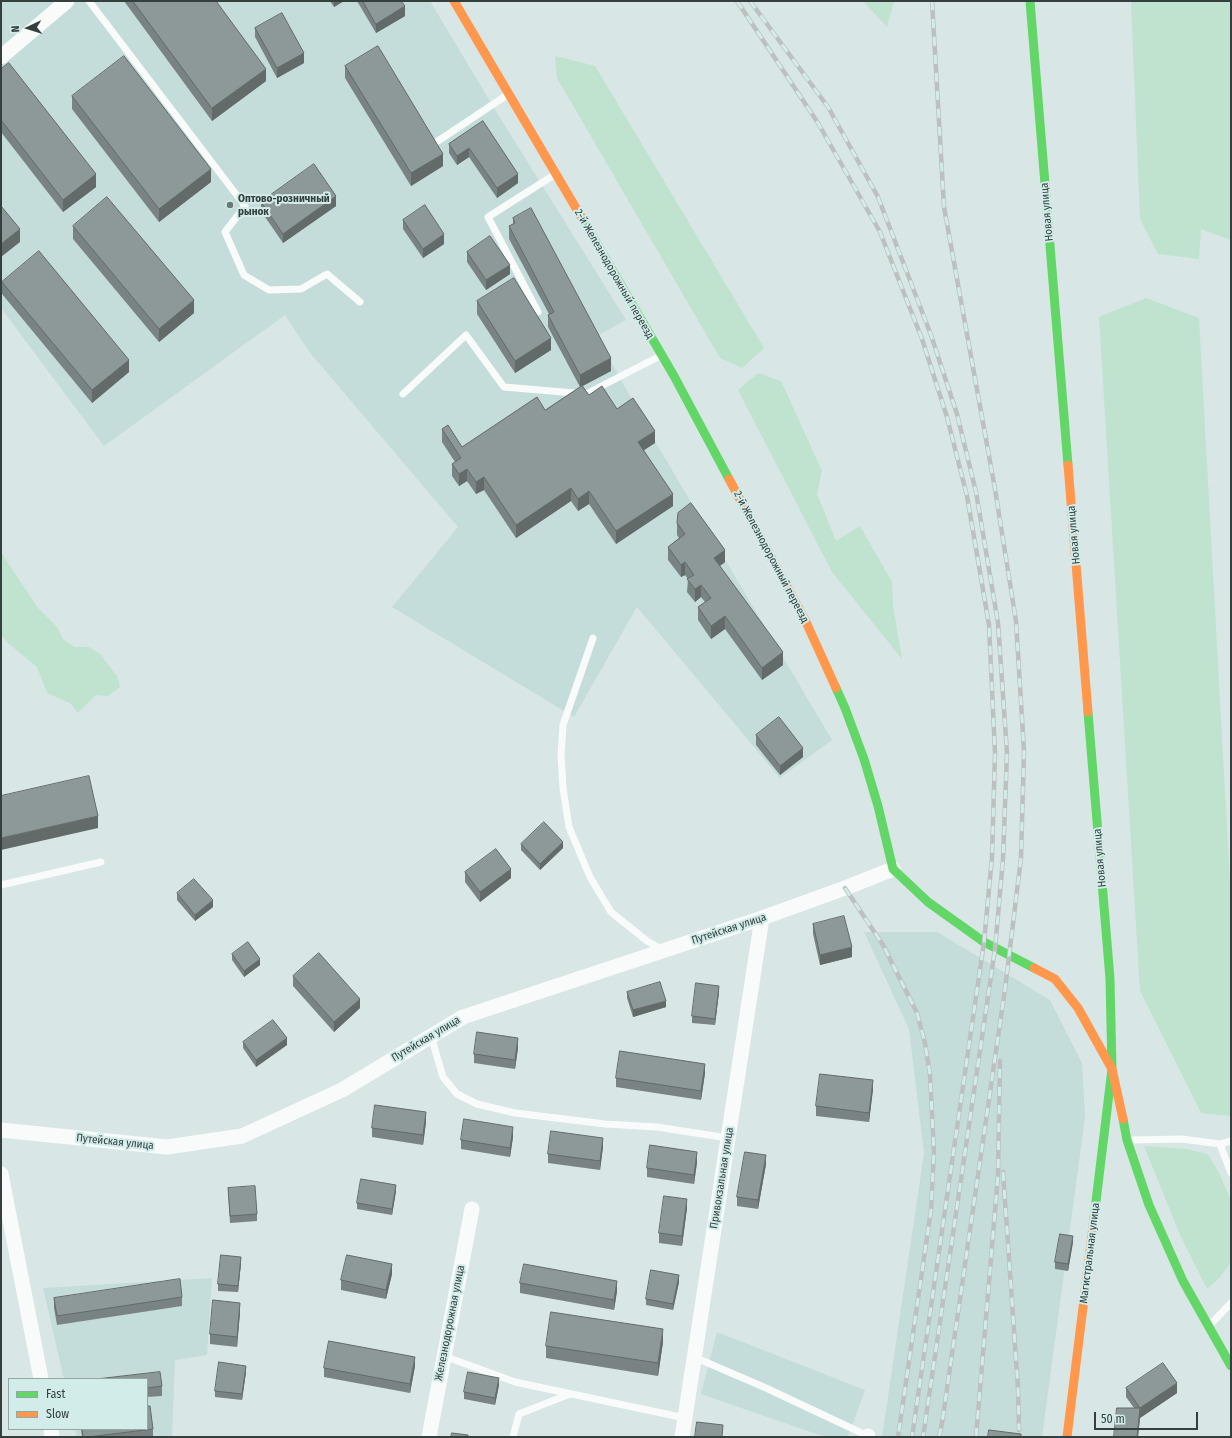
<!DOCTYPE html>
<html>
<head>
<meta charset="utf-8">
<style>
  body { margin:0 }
  #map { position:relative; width:1232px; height:1438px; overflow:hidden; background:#d8e6e5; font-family:"Fira Sans Condensed",sans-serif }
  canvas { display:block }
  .frame { position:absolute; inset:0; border:2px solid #343f3e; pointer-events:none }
  .legend { position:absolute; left:8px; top:1378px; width:140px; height:52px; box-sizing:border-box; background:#d2ecea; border:1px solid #93a7a5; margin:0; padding:5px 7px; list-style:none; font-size:12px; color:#343f3e }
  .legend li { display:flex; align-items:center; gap:8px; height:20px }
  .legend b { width:20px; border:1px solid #93a7a5 }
  .north { position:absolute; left:8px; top:8px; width:40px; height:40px; -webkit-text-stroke:3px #d2ecea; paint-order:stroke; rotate:266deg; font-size:11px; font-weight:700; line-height:16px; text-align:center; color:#343f3e }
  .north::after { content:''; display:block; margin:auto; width:14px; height:18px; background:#343f3e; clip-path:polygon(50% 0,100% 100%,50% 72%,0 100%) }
  .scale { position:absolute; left:1094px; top:1412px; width:104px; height:18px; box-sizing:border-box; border:2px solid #343f3e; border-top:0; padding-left:5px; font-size:12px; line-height:14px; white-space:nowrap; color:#343f3e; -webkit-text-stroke:3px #d2ecea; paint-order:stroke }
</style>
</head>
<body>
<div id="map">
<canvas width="1232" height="1438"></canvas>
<div class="frame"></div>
<ul class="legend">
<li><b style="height:5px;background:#63d668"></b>Fast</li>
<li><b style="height:5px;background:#ff974d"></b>Slow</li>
</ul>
<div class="north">N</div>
<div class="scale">50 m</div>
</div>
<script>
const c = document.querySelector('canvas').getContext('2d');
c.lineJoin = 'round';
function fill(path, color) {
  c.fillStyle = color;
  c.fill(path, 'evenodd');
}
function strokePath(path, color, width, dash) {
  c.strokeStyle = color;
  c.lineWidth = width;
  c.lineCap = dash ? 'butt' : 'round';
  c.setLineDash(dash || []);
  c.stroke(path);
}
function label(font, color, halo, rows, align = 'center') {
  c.font = font + ' "Fira Sans Condensed",sans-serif';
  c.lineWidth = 4;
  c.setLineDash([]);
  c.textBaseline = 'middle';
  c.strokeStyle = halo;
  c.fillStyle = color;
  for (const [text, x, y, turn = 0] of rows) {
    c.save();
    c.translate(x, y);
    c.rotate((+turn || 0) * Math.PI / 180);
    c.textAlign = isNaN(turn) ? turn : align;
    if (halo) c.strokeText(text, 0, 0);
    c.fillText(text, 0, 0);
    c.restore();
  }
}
const built = new Path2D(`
  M1 1H430L497 113 626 320 597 336 653 438 832 740 780 778 637 607 574 717 392 607 458 527 311 354 285 315 104 446 1 308Z
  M864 932H937L1050 1000 1082 1063 1085 1117 1042 1437H882L924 1153 909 1029Z
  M212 1278 207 1355 175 1360 172 1437H77L75 1429H147V1379H64L43 1288Z
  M717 1332 865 1390 848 1437H825L701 1394Z`);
const green = new Path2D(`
  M863 1H894L887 27Z
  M1131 1H1231V240L1201 229 1199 259 1158 254 1140 219Z
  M555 56 595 66 764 348 742 368 720 358 557 78Z
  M1146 298 1199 318 1231 901V1116L1201 1113 1140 991 1099 317Z
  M758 373 781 381 822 471 817 494 836 541 860 526 892 582 893 605 902 659 832 572 738 390Z
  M2 554 38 608 57 627 63 639 75 647H89L100 654 117 676 120 687 108 696 96 695 78 713 70 703 47 693 37 667 8 643 1 634Z
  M1144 1146 1186 1149 1208 1154 1219 1173 1231 1200V1262L1220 1277 1207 1289 1181 1237Z`);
const lane = new Path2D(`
  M89 1 245 206 225 232 244 275 269 290 301 289 327 274 360 302
  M438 141 507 95
  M538 312 488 217 554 175
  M403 394 466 335 504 387 586 394 660 356
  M593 638 563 725 561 755 563 788 569 827 590 877 611 912 647 941 663 950
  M1 885 101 862
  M431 1036 443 1077 457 1094 477 1104 515 1113 605 1124 657 1127 728 1138
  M1130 1140 1182 1139 1220 1144 1231 1141
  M1220 1144 1231 1173
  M1210 1325 1231 1303
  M444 1356 515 1382 685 1418
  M694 1357 766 1388 868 1436
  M513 1437 519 1414 570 1394`);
const street = new Path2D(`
  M1 57 67 1
  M1 1130 167 1147 242 1136 342 1090 463 1017 762 918 845 888 893 869
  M1 1174 41 1379
  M51 1429 52 1437
  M429 1437 472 1209
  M682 1437 762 918
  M868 1437V1436`);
const fast = new Path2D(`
  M1030 1 1068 465
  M583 220 674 376 729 479
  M836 688 845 708 864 759 878 806 893 869 928 902 984 942 1034 968
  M1088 712 1110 979 1112 1069 1094 1218
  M1123 1119 1127 1140 1149 1205 1183 1281 1231 1366`);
const slow = new Path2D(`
  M454 1 583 220
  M1068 465 1088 712
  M729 479 806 622 836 688
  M1034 968 1055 979 1078 1008 1112 1069 1123 1119
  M1067 1437 1094 1218`);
const rail = new Path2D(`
  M737 1 818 123 880 232 922 339 947 417 967 496 989 625 995 753 992 857 984 942 912 1437
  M750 1 828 107 878 197 931 335 957 414 976 492 998 623 1007 753 1003 859 995 949 923 1437
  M932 1 944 207 995 489 1016 621 1024 751 1021 858 1005 989 942 1423 939 1437
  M845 888 883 945 917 1013 925 1043 930 1075 934 1152 931 1210 898 1437
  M1003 1172 1018 1388 1019 1430
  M976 1437 998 1175 1000 1061`);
const wall = new Path2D(`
  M124 1H216L266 81 212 121Z
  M330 1H344L334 7Z
  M357 1H401L405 16 376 33Z
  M255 28 304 63 277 78 255 37Z
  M345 66 443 166 411 186 345 78Z
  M1 69 96 187 63 212 1 132Z
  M72 96 211 182 159 222 72 109Z
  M483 121 518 183 497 198 469 157 457 165 449 153V144Z
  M261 202 336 206 283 243 261 211Z
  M513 218 611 371 583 386 589 395 617 409 655 443 644 450 673 506 616 544 589 504 578 511 571 501 516 538 484 490 476 494 467 481 459 486 452 476V464L455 462 442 442V429L462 447 545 410 580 387 548 327V315L549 314 509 239V226L513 224Z
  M403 220 444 244 423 258 403 229Z
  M73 226 194 313 159 342 73 239Z
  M467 252 510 274 486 290 467 262Z
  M2 282 129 372 92 403 2 294Z
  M477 301 551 350 515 373 477 314Z
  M677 523 725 562 720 566 783 665 762 680 725 629 711 639 698 620V607L705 602 701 597 695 602 687 592 688 579 685 575 681 577 668 560V547L679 538 677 535Z
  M756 735 803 757 780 775 756 745Z
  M521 844 563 848 540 870 521 850Z
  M465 872 511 878 480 902 465 882Z
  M177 893 213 907 195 921 177 900Z
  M813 924 852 957 820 965 813 934Z
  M232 954 260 965 244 977 232 960Z
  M293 976 360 1008 334 1032 293 986Z
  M627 992 666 1007 633 1017 627 998Z
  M719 992 715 1025 692 1023V1016Z
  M243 1042 287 1045 256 1067 243 1048Z
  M518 1048 515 1069 474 1063V1054Z
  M705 1073 701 1100 616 1087V1078Z
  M873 1089 869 1122 816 1116V1106Z
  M426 1122 423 1145 372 1137V1128Z
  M513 1137 510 1157 461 1149V1140Z
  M603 1147 600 1170 548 1163V1154Z
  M697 1162 694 1184 647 1177V1168Z
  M766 1164 758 1209 737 1206V1197Z
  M228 1188 257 1214V1221L230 1223Z
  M396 1191 392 1215 357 1209V1203Z
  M687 1208 682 1246 659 1243V1233Z
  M1073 1242 1068 1271 1055 1269V1262Z
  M241 1263 238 1292 218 1291V1284Z
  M392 1274 386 1299 341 1290V1280Z
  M679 1282 673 1310 646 1305V1299Z
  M520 1283 617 1291 614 1310 520 1293Z
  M182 1297V1306L57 1325 54 1308V1298Z
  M240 1312 237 1347 210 1344V1334Z
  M663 1342 658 1376 546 1358V1346Z
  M415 1366 410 1393 324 1377V1368Z
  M246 1372 242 1400 215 1397V1391Z
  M147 1379 162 1386V1396L147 1397Z
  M499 1385 495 1405 464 1399V1392Z
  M1126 1388 1177 1393 1140 1418 1138 1437H1114L1134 1408 1126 1397Z
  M81 1429H153V1437H82Z`);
const shadedWall = new Path2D(`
  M334 1H344L334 7Z
  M405 6V16L376 33V24Z
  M304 53V63L277 78V68Z
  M266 69V81L212 121V108Z
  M469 148V157L457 165V156Z
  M443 154V166L411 186V173Z
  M211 169V182L159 222V209Z
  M96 174V187L63 212V200Z
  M518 174V183L497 198V188Z
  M336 196V206L283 243V234Z
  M20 229V242L1 257V244Z
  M444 234V244L423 258V249Z
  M510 265V274L486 290V280Z
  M194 300V313L159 342V329Z
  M551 338V350L515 373V361Z
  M611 358V371L580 387V375Z
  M129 360V372L92 403V390Z
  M655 431V443L638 454V442Z
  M467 469V481L459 486V474Z
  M484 477V490L476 494V482Z
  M571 488V501L516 538V525Z
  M589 491V504L578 511V499Z
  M673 494V506L616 544V531Z
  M725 550V562L714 570V558Z
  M685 562V575L681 577V565Z
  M701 585V597L695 602V589Z
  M725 616V629L711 639V626Z
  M783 652V665L762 680V668Z
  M803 748V757L780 775V766Z
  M98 816V828L1 850V838Z
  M563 842V848L540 870V864Z
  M511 869V878L480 902V892Z
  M213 900V907L195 921V915Z
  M852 947V957L820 965V955Z
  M260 959V965L244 977V971Z
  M719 986V992L715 1025V1019Z
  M360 999V1008L334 1032V1022Z
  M666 1001V1007L633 1017V1010Z
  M287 1038V1045L256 1067V1060Z
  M518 1038V1048L515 1069V1060Z
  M705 1064V1073L701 1100V1091Z
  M873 1080V1089L869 1122V1113Z
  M426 1112V1122L423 1145V1135Z
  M513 1127V1137L510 1157V1148Z
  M603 1138V1147L600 1170V1161Z
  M697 1152V1162L694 1184V1175Z
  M766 1155V1164L758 1209V1200Z
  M396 1185V1191L392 1215V1209Z
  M687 1199V1208L682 1246V1236Z
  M1073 1236V1242L1068 1271V1264Z
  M241 1257V1263L238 1292V1286Z
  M392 1264V1274L386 1299V1290Z
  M679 1275V1282L673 1310V1304Z
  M617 1281V1291L614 1310V1300Z
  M240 1303V1312L237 1347V1337Z
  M663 1329V1342L658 1376V1363Z
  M415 1357V1366L410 1393V1384Z
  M246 1366V1372L242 1400V1394Z
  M499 1378V1385L495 1405V1398Z
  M1177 1383V1393L1140 1418V1408Z
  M1140 1408V1418L1138 1437H1137Z`);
const building = new Path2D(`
  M133 1H216L266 69 212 108Z
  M363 1H401L405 6 376 24Z
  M282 13 304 53 277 68 255 28Z
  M378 46 443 154 411 173 345 66Z
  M124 56 211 169 159 209 72 96Z
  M9 63 96 174 63 200 1 120V69Z
  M483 121 518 174 497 188 469 148 457 156 449 144Z
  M314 164 336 196 283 234 261 202Z
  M107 197 194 300 159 329 73 226Z
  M425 205 444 234 423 249 403 220Z
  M1 206 20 229 1 244Z
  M531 208 611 358 580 375 548 315 554 312 509 226 515 223 513 218Z
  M490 236 510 265 486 280 467 252Z
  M39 251 129 360 92 390 2 282Z
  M514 278 551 338 515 361 477 301Z
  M582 386 589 395 602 386 617 409 633 398 655 431 638 442 673 494 616 531 589 491 578 499 571 488 516 525 484 477 476 482 467 469 459 474 452 464 461 458 442 429 448 425 462 447 537 397 545 410Z
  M691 503 725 550 714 558 783 652 762 668 725 616 711 626 698 607 711 598 701 585 695 589 687 579 694 575 685 562 681 565 668 547 685 534 677 523 678 513Z
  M779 717 803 748 780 766 756 735Z
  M89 776 98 816 1 838V796Z
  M544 822 563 842 540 864 521 844Z
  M496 849 511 869 480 892 465 872Z
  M194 879 213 900 195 915 177 893Z
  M844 916 852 947 820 955 813 924Z
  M248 942 260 959 244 971 232 954Z
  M319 953 360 999 334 1022 293 976Z
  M660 982 666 1001 633 1010 627 992Z
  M696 983 719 986 715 1019 692 1016Z
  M273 1020 287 1038 256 1060 243 1042Z
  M477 1032 518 1038 515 1060 474 1054Z
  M620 1051 705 1064 701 1091 616 1078Z
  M820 1074 873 1080 869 1113 816 1106Z
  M375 1105 426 1112 423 1135 372 1128Z
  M464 1119 513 1127 510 1148 461 1140Z
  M551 1131 603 1138 600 1161 548 1154Z
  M650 1145 697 1152 694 1175 647 1168Z
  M745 1152 766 1155 758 1200 737 1197Z
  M361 1179 396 1185 392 1209 357 1203Z
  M255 1186 257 1214 230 1216 228 1188Z
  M664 1196 687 1199 682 1236 659 1233Z
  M1060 1234 1073 1236 1068 1264 1055 1262Z
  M221 1255 241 1257 238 1286 218 1284Z
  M347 1255 392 1264 386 1290 341 1280Z
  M524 1264 617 1281 614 1300 520 1283Z
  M651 1270 679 1275 673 1304 646 1299Z
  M180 1279 182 1297 57 1316 54 1298Z
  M213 1300 240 1303 237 1337 210 1334Z
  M551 1312 663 1329 658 1363 546 1346Z
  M329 1341 415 1357 410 1384 324 1368Z
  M219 1362 246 1366 242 1394 215 1391Z
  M1163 1363 1177 1383 1140 1408 1126 1388Z
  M160 1372 162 1386 147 1388V1379H97Z
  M468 1372 499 1378 495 1398 464 1392Z
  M147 1406H150L153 1429 88 1437H83L82 1429H147Z
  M1117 1408H1140L1137 1437H1114Z
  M697 1422 723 1425 722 1437H695Z
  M989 1430 1021 1434V1437H988Z
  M452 1433 468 1435V1437H451Z`);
const markers = [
  [230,205,4,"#6d7978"]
];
const poiNames = [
  ["Оптово-розничный",238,199],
  ["рынок",238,212]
];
const streetNames = [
  ["Новая улица",1047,212,-95],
  ["2-й Железнодорожный переезд",614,274,60],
  ["Новая улица",1074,535,-95],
  ["2-й Железнодорожный переезд",771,557,62],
  ["Новая улица",1100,858,-95],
  ["Путейская улица",729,929,-18],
  ["Путейская улица",426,1039,-31],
  ["Путейская улица",115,1142,6],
  ["Привокзальная улица",722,1178,-81],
  ["Магистральная улица",1090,1253,-83],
  ["Железнодорожная улица",450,1323,-79]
];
fill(built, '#c4dddb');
fill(green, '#bfe3ce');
strokePath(lane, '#f9fbfb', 7);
strokePath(street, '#f9fbfb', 15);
strokePath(fast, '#63d668', 9);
strokePath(slow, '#ff974d', 9);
strokePath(rail, '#bdc0c0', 4.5);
strokePath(rail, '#d2ecea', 3, [9]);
fill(wall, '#798383');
fill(shadedWall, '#636a6a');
fill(building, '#8d9898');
strokePath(building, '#636a6a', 1);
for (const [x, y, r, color] of markers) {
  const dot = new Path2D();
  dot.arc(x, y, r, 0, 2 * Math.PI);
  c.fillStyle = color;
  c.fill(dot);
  strokePath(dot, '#d2ecea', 1.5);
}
label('bold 11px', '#343f3e', '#d2ecea', poiNames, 'left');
label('11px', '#343f3e', '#d2ecea', streetNames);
</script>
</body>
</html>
